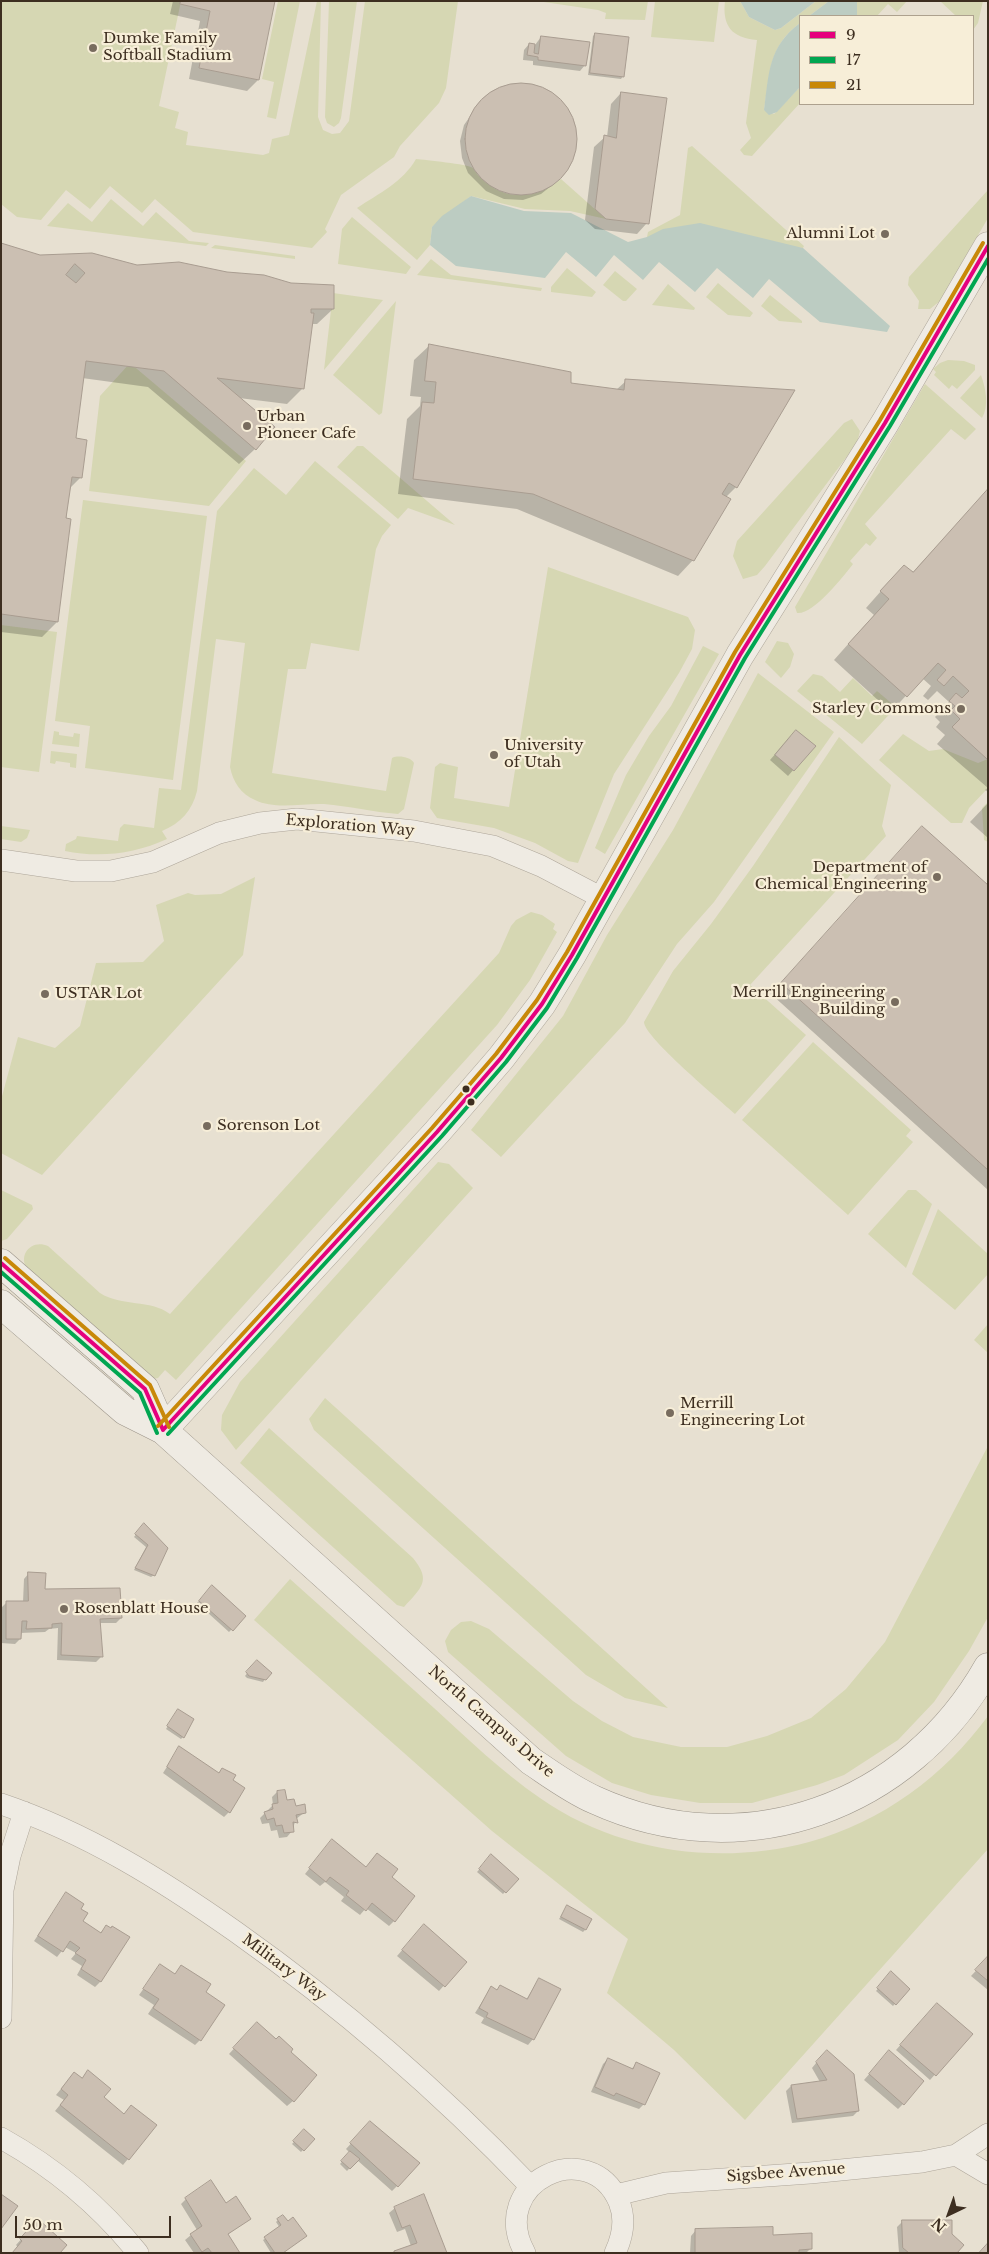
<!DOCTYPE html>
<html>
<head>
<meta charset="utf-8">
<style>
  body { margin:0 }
  #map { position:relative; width:989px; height:2254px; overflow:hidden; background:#e7e0d1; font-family:"Libre Baskerville",serif }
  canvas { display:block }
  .frame { position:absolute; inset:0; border:2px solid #3d2e20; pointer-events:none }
  .legend { position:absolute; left:799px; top:15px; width:175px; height:90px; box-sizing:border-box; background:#f7eed8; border:1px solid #ada18e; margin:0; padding:6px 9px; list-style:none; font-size:15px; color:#3d2e20 }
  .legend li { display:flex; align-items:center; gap:10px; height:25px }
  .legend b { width:25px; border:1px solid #ada18e }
  .north { position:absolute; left:924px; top:2189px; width:50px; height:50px; -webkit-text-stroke:4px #f7eed8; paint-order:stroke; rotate:222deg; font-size:14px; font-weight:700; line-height:20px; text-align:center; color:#3d2e20 }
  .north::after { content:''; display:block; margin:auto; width:18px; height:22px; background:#3d2e20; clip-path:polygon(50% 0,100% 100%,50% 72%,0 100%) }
  .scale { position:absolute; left:15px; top:2216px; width:156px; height:22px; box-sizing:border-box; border:2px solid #3d2e20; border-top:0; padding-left:6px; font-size:15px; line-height:18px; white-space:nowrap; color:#3d2e20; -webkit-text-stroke:4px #f7eed8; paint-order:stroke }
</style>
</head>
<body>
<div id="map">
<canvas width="989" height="2254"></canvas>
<div class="frame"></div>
<ul class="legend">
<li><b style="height:6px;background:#e5007d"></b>9</li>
<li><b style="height:6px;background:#00a651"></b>17</li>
<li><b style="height:6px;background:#c88808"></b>21</li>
</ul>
<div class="north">N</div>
<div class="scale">50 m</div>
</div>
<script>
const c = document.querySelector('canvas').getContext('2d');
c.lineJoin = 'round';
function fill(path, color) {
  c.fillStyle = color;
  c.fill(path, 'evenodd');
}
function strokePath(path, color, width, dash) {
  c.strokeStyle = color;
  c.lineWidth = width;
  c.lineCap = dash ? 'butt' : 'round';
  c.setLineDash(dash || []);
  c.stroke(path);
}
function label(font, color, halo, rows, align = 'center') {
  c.font = font + ' "Libre Baskerville",serif';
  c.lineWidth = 4.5;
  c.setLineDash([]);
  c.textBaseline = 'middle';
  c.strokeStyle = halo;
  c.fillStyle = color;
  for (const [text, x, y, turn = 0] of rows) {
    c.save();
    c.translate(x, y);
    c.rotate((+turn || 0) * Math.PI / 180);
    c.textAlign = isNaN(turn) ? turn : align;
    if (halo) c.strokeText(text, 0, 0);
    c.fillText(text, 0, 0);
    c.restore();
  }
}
const green = new Path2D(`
  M1 1H181L159 106 179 112 175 128 188 132 186 145 263 155 269 153 272 139 289 135 317 1H321L318 117 323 130 332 134 340 133 349 121 365 1H458L446 88 439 103 400 146 394 157 341 195 325 229 327 232 312 248 193 232 155 199 142 213 110 186 90 209 66 190 41 220 17 217 1 204Z
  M278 1H300L276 119 267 117 274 82 262 79Z
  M329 1H357L341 118 339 123 334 127 327 123 325 117Z
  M537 1H648L645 20 605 19 606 13 598 10Z
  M655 1H719L714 42 651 37Z
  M725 1H740L749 17 775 30 781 28 816 1H829L809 16H800V23C768 46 770 75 764 110L774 114 800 87V103L752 156 744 155 740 150 751 138 746 123 757 40C732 38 722 26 725 1Z
  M857 1H907L897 12 888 4 877 16H857Z
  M940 1H983L978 23 973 30V16H956Z
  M692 146 804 246 803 248 647 237 648 232 680 215 688 148Z
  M416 159C425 160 468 164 473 168 479 172 484 180 489 184 511 203 540 194 561 179L606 219 570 211 525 209 471 196 432 227 430 245 417 260 357 208C378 194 403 182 416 159Z
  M988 190V218L940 301 930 309H918L919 301 908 285 909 277Z
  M111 199 143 226 156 212 189 241 209 243 206 246 47 226 68 203 92 222Z
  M352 217 411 267 406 274 338 264 342 229Z
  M215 245 295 256V259L211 248Z
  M431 259 451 275 542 288 541 291 417 275Z
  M567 268 596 292 592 297 551 292V287Z
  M615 271 637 289 626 301H623L603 285Z
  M718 283 753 313 750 317 728 315 706 297Z
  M668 284 695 308 694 310 652 305Z
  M333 293 383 300 324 370Z
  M770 295 802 321V323L779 321 761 306Z
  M396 301 382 413 379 415 333 375Z
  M948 360 964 361 975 365V370L957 389 952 385 949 389 934 375 936 372 933 369 940 363Z
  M130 363 246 461 209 506 89 491 100 396Z
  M981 375C986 389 989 406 982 418L960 398Z
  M925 384 976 429 965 440 951 429 865 524 877 538 870 546 866 543 850 561 853 564C843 577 813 615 797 613L795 607Z
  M852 419 860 431 857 443 765 566 757 575 743 579 733 556 737 541 844 423Z
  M357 446H363L455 525 408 508 398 519 337 467Z
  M315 461 391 525 382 536 376 549 359 651 311 643 306 669H288L272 773 386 791 392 758C398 755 411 757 414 763L404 809 398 814C373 812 349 806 324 804 303 803 275 810 255 800 241 794 233 782 230 767L245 643 216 639 197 791C192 811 181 823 162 831L167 839C135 854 99 858 65 851L66 844 76 839 77 836 118 841 120 828 124 824 154 828 159 788 181 790 217 511 254 468 286 495Z
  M83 500 207 516 173 780 85 768 90 726 55 721Z
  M548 567 688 617 695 630 692 649 679 673 614 774 578 863 568 861 535 843 494 828 437 818 430 808 435 767 440 763 458 767 454 798 509 807Z
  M1 625 57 632 39 772 1 767Z
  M777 641 788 643 794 654 790 667 781 678 765 662Z
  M703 646 719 654 605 854 595 848 626 775 649 736 671 706Z
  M758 673 834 732 714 902 677 944 625 1023 501 1157 471 1130 563 1016 607 935 673 830Z
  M813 674 822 676 840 692 853 678 872 696 877 691 896 707 862 744 797 691Z
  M54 731 59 732V735L73 737 74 733 80 734 79 747 52 744Z
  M903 734 929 751 943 749 978 763 988 759V788L969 808 962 823H951L879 760Z
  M839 737 891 785 882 826 886 836 750 985 806 1035 735 1114C720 1100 644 1037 644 1022L673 971 711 924 753 866Z
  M51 751 77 754 76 768 70 767V763L56 761 55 764 50 763Z
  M988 802V842L984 840 982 808Z
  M1 826 30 830 27 838 21 842 1 839Z
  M255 877 243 955 42 1175 1 1153V1100L18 1037 55 1048 80 1026 96 963 143 962 164 941 156 905 188 893 195 895 221 894Z
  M531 912 542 915 555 924 553 929 557 932 530 980 497 1025 176 1380 165 1370 158 1378 153 1379 27 1269C18 1255 31 1239 48 1246L100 1293C122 1307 150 1299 170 1314L499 953 511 926 516 920Z
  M813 1042 911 1130 906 1136 913 1142 848 1215 742 1120Z
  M438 1162 449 1164 473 1188 236 1450 221 1430 222 1415 240 1382Z
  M1 1190 32 1205 33 1209 7 1239 1 1241Z
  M908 1190H916L932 1204 906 1268 868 1234Z
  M938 1209 988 1254V1274L955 1310 912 1274Z
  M988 1324V1353L974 1340Z
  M325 1398 668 1708 625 1698 586 1675 314 1430 309 1419Z
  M269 1428 413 1558C432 1581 421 1588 404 1607L397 1605 240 1463Z
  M988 1446V1617L969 1651 934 1702 898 1740 844 1775 817 1785 752 1803H700L651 1795 612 1783 566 1756 448 1652 445 1641 451 1630 461 1622 471 1621 489 1629 573 1701 602 1721 633 1737 681 1747H727L767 1736 811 1718 846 1689 885 1642Z
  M290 1579C338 1622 386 1665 434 1708 468 1739 502 1772 540 1798 617 1852 719 1866 809 1842 882 1822 944 1776 988 1716V1849L745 2120 674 2050 607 1993 628 1939 492 1831 254 1620Z`);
const water = new Path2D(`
  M740 1H816L781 28 775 30 749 17Z
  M829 1H857V16H809Z
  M800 23V87L777 112 769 115 764 110C769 73 768 47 800 23Z
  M471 196 524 211 571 213 628 242 647 237 663 229 700 223 803 248 890 326 887 332 820 322 769 279 753 298 717 268 695 292 659 262 643 280 614 255 596 277 566 252 545 278 456 266 430 245 432 227 442 216Z`);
const shadow = new Path2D(`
  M173 1H274L258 80 247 91 189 79 200 21 170 14Z
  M595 34 623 76 621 79 588 75 593 36Z
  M541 37 585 65 580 71 533 65V61L523 60 524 50 529 44 535 45Z
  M521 84 537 86 552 93 564 104 572 118 576 134 575 151 569 166 560 179 541 194 523 200 504 199 486 191 468 173 462 158 460 141 464 125 478 105 490 94 504 87Z
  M621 93 647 223 637 234 595 229 585 220 594 147 605 137H607L611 104Z
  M1 245 40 256 136 266 333 309 317 324H311L303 388 287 404 239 398 255 449 239 464 148 387 82 378 75 439 80 478 69 489 57 622 42 637 1 632Z
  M430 345 569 384 616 390 626 381 736 487 726 497 693 560 678 576 517 509 398 494 407 419 420 406 421 397 410 396 414 360Z
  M988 491V792L985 790 988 788 937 744 945 735 936 727 940 722 935 717 949 702 937 691 928 700 923 696 931 686 922 678 891 712 834 660 874 615 866 608 889 582 912 573Z
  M791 736 814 746 788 776 770 760Z
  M988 803V838L970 822Z
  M912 839 988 887V1190L771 994Z
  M144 1524 154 1575 151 1577 134 1570 146 1547 134 1537Z
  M29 1573 44 1590 121 1618 116 1623H99L101 1657 96 1662 57 1660 58 1628 49 1629 45 1632 20 1633V1639L15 1644 1 1643 2 1607 7 1602H23L24 1579Z
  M212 1587 245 1616 229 1632 197 1603Z
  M255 1663 265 1679 263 1682 247 1678 245 1676Z
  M176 1713 183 1737 181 1739 166 1729Z
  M179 1748 218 1774 222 1769 229 1812 224 1817 163 1773Z
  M277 1792 286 1802 305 1812 296 1819 292 1831 287 1837 279 1838 277 1830 271 1831 269 1823 262 1824 260 1818 273 1805 272 1797Z
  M327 1846 366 1868 390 1877 394 1921 389 1926 366 1908 360 1915 341 1901 344 1897 325 1882 320 1886 305 1874Z
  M491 1856 517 1879 503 1894 477 1872Z
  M66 1894 79 1909 81 1921 100 1933 106 1927 100 1982 95 1987 77 1975 82 1966 71 1959 76 1953 65 1947 57 1957 34 1941Z
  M567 1907 585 1930 583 1932 559 1919Z
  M419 1931 465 1962 439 1991 397 1956Z
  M988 1958V1990L971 1976Z
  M160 1966 204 1992 200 2040 195 2045 148 2014 154 2005 139 1995Z
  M891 1973 908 1989 893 2006 876 1991Z
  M539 1979 533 2039 528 2045 481 2023 484 2018 475 2013 491 1988 526 2000Z
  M932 2009 971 2034 930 2080 896 2050Z
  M252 2029 289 2052 293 2101 287 2106 229 2054Z
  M821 2057 858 2111 853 2116 792 2123 786 2091 791 2086 820 2082 812 2068Z
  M884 2057 903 2104 898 2109 864 2080Z
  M608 2059 631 2069 637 2064 644 2104 639 2109 591 2092 603 2064Z
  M69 2079 102 2097 123 2115 155 2126 123 2165 55 2111 64 2100 56 2095Z
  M365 2128 397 2186 392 2191 357 2160 347 2171 340 2164 350 2153 346 2149Z
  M304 2131 313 2139 301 2152 292 2144Z
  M186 2199 226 2204 250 2219 227 2235 239 2253H194L185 2240 197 2230 181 2204Z
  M395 2208 446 2253H393L411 2246 405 2229 397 2232 389 2213Z
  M278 2220 288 2223 282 2253H271L263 2240 280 2228 276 2222Z
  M903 2221 951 2235 955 2253H899L897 2227Z
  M33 2226 18 2247 16 2245Z
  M696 2230 772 2237 811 2248 806 2253H690L691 2236Z`);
const building = new Path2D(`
  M181 1H275L259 80 199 68 210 11 180 4Z
  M595 33 629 37 624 77 590 73Z
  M541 36 590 42 586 66 538 60V57L527 55 529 43 535 44 534 53 538 54Z
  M465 139a56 56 0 1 1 112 0a56 56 0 1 1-112 0Z
  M621 92 667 98 649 224 606 219 595 209 604 135 616 138Z
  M1 243 40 255 92 253 137 265 179 262 227 272 264 275 291 283 334 285V309H311V313H314L304 389 217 378 275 427 256 450 164 371 86 361 76 438 87 440 82 478 72 477 66 518 71 519 58 622 1 614ZM75 264 85 273 76 283 66 275Z
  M429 344 571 372V383L624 390 625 379 795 390 737 488 729 483 722 494 731 499 694 561 533 494 413 479 422 402 434 403 436 382 425 381Z
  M988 489V758L987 759 952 727 960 719 951 710 955 706 949 701 956 693 962 698 969 691 953 676 944 686 937 680 946 670 938 663 907 697 848 644 889 599 880 591 904 565 913 572Z
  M796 730 816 746 794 771 775 755Z
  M922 826 988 885V1170L781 983Z
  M144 1523 168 1548 155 1576 135 1568 148 1545 135 1534Z
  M28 1572 46 1573 45 1589 120 1588 122 1618 100 1619 103 1657 61 1655 62 1623 52 1624V1628L26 1629 27 1621H22L21 1639H6V1601H28Z
  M212 1585 246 1616 233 1631 199 1601Z
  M257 1660 272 1673 266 1680 249 1676 246 1672Z
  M178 1709 194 1719 184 1738 167 1726Z
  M179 1746 219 1773 222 1768 236 1775 233 1780 245 1788 230 1813 167 1767Z
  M285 1790 287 1800 294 1799 296 1806 305 1804 306 1813 296 1815 298 1823 293 1822 294 1832 284 1833 282 1825 276 1826 274 1818 267 1820 264 1812 273 1809 272 1804 278 1803 277 1791Z
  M332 1839 366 1867 377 1853 398 1869 392 1877 415 1896 395 1922 372 1903 366 1911 346 1895 349 1891 330 1877 326 1882 309 1868Z
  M491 1854 519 1879 506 1893 479 1869Z
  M66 1892 84 1904 81 1909 88 1913 83 1921 101 1933 106 1925 111 1928 112 1926 130 1937 101 1982 81 1969 86 1960 75 1953 80 1948 70 1941 63 1952 38 1936Z
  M567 1905 592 1919 586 1930 561 1917Z
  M424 1924 467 1962 445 1987 402 1950Z
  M988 1956V1981L975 1970Z
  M160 1964 175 1974 181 1965 211 1984 206 1992 225 2005 201 2041 153 2008 159 1999 143 1989Z
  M891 1971 910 1989 896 2005 877 1988Z
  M539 1978 561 1989 534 2040 486 2017 488 2013 479 2008 491 1986 497 1990 500 1985 527 1999Z
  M937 2003 973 2034 936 2076 900 2045Z
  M257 2022 276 2039 279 2036 293 2049 291 2052 317 2075 294 2102 233 2048Z
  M827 2050 854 2074 859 2111 797 2119 791 2085 827 2080 816 2062Z
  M889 2050 924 2081 904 2105 869 2074Z
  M608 2058 633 2069 636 2062 660 2073 645 2105 616 2093 614 2096 595 2087Z
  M88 2070 111 2089 104 2097 124 2114 131 2105 157 2125 129 2160 60 2105 68 2095 61 2089 74 2072 82 2078Z
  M370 2121 420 2163 398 2187 350 2143Z
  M304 2129 315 2139 304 2151 293 2141Z
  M350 2151 360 2159 350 2169 341 2161Z
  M211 2180 226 2203 236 2196 251 2219 228 2234 240 2253H212L208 2248 202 2252 190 2234 202 2226 185 2198Z
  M1 2194 18 2206 1 2229Z
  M424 2194 447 2253H394V2251L417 2243 410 2225 402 2228 394 2207Z
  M283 2215 288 2221 293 2217 307 2236 283 2253H275L264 2237 281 2225 277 2219Z
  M38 2219 67 2245 60 2253H12L22 2241 20 2239Z
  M902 2220H952V2234L964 2245 957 2253H909L903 2248Z
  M773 2227V2235L812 2233V2249L799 2250V2253H695V2229Z
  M988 2243V2253H979Z`);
const minor = new Path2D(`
  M1 860 76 871H111L153 862 219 833 260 823 297 819 414 831 493 846 541 866 604 899
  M1 1804C87 1833 162 1880 236 1932 342 2007 440 2092 530 2186
  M1 2018 3 1890 10 1856 24 1812
  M1 2138C55 2168 100 2206 138 2253
  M956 2155 988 2134
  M616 2195 666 2183 810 2173 922 2162 956 2155 988 2174
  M525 2253C486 2182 590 2134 619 2202 626 2219 623 2236 615 2253`);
const tertiary = new Path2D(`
  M163 1430 437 1132 501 1058 542 1004 572 955 740 655 885 423 988 246`);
const secondary = new Path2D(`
  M1 1263 145 1389 163 1430
  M1 1304 125 1411 163 1430 531 1761C552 1775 572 1790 595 1800 744 1868 909 1807 988 1667`);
const bus1 = new Path2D(`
  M1 1263 145 1389 163 1430
  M163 1430 437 1132 501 1058 542 1004 572 955 740 655 885 423 988 246`);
const bus2 = new Path2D(`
  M1 1272 140 1393 157 1433
  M168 1434 442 1136 506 1062 547 1008 577 958 745 658 890 426 988 259`);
const bus3 = new Path2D(`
  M5 1258 150 1385 169 1427
  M158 1426 432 1128 496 1054 537 1000 567 952 735 652 880 420 983 243`);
const markers = [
  [93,48,5,"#786c5e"],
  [885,234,5,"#786c5e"],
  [247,426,5,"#786c5e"],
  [961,709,5,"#786c5e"],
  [494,755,5,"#786c5e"],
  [937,877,5,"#786c5e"],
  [45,994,5,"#786c5e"],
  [895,1002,5,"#786c5e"],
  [466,1089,4.5,"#3d2e20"],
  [471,1102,4.5,"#3d2e20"],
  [207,1126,5,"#786c5e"],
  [670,1413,5,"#786c5e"],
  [64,1609,5,"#786c5e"]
];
const poiNames = [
  ["Dumke Family",103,39],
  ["Softball Stadium",103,56],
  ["Alumni Lot",875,234,"right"],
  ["Urban",257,417],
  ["Pioneer Cafe",257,434],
  ["Starley Commons",951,709,"right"],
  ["University",504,746],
  ["of Utah",504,763],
  ["Department of",927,868,"right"],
  ["Chemical Engineering",927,885,"right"],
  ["Merrill Engineering",885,993,"right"],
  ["Building",885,1010,"right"],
  ["USTAR Lot",55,994],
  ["Sorenson Lot",217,1126],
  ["Merrill",680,1404],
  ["Engineering Lot",680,1421],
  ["Rosenblatt House",74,1609]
];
const streetNames = [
  ["Exploration Way",350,826,5],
  ["North Campus Drive",491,1722,41],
  ["Military Way",284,1968,37],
  ["Sigsbee Avenue",786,2173,-4]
];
fill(green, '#d6d7b3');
fill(water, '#bcccc2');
fill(shadow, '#0003');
fill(building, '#cbbfb2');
strokePath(building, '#a89c90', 1);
strokePath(minor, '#ada599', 22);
strokePath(tertiary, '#ada599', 29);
strokePath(secondary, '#9c958a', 29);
strokePath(minor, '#efebe3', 21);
strokePath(tertiary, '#efebe3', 28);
strokePath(secondary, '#efebe3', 28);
strokePath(bus1, '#e5007d', 4);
strokePath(bus2, '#00a651', 4);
strokePath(bus3, '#c88808', 4);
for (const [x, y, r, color] of markers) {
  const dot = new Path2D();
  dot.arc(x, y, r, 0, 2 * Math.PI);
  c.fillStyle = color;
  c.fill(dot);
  strokePath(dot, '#f7eed8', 2);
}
label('15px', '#3d2e20', '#f7eed8', poiNames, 'left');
label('15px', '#3d2e20', '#f7eed8', streetNames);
</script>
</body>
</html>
